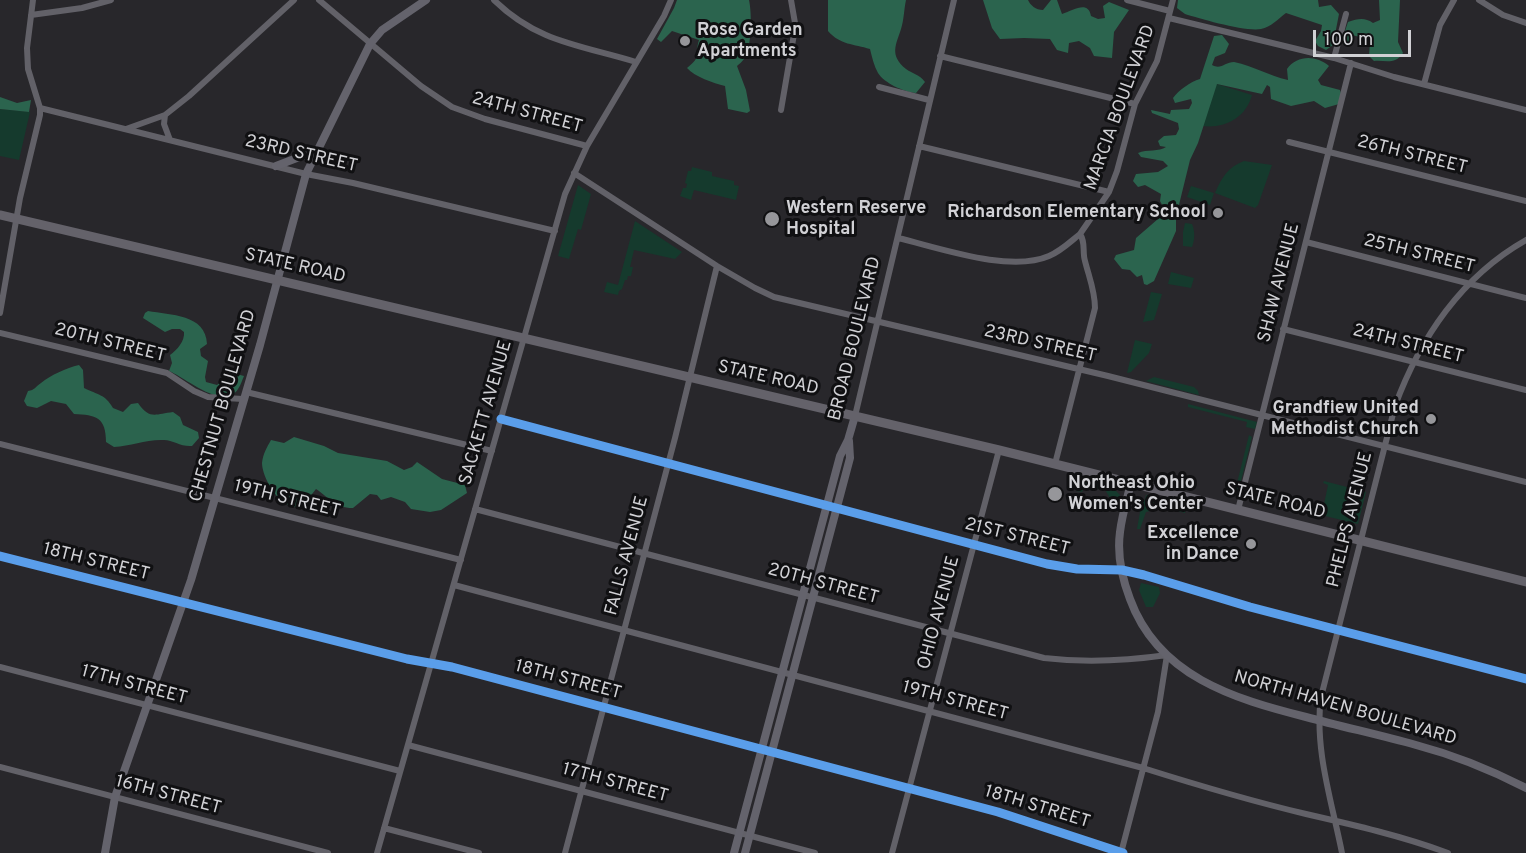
<!DOCTYPE html>
<html>
<head>
<meta charset="utf-8">
<style>
  body { margin:0 }
  #map { position:relative; width:1526px; height:853px; overflow:hidden; background:#28272b; font-family:Overpass,sans-serif }
  canvas { display:block }
  .scale { position:absolute; left:1313px; top:30px; width:98px; height:27px; box-sizing:border-box; border:3px solid #d1d1d5; border-top:0; padding-left:8px; font-size:18px; line-height:21px; white-space:nowrap; color:#d1d1d5; -webkit-text-stroke:4px #101012; paint-order:stroke }
</style>
</head>
<body>
<div id="map">
<canvas width="1526" height="853"></canvas>
<div class="scale">100 m</div>
</div>
<script>
const c = document.querySelector('canvas').getContext('2d');
c.lineJoin = 'round';
function fill(path, color) {
  c.fillStyle = color;
  c.fill(path, 'evenodd');
}
function strokePath(path, color, width, dash) {
  c.strokeStyle = color;
  c.lineWidth = width;
  c.lineCap = dash ? 'butt' : 'round';
  c.setLineDash(dash || []);
  c.stroke(path);
}
function label(font, color, halo, rows, align = 'center') {
  c.font = font + ' Overpass,sans-serif';
  c.lineWidth = 6;
  c.setLineDash([]);
  c.textBaseline = 'middle';
  c.strokeStyle = halo;
  c.fillStyle = color;
  for (const [text, x, y, turn = 0] of rows) {
    c.save();
    c.translate(x, y);
    c.rotate((+turn || 0) * Math.PI / 180);
    c.textAlign = isNaN(turn) ? turn : align;
    if (halo) c.strokeText(text, 0, 0);
    c.fillText(text, 0, 0);
    c.restore();
  }
}
const green = new Path2D(`
  M1217 84 1252 95C1246 118 1224 129 1202 126L1212 88Z
  M0 109 30 112 19 160 0 156Z
  M1244 161 1272 165 1258 205 1255 208 1215 193C1222 177 1228 167 1244 161Z
  M692 167 712 172V176L734 181V185L739 186 736 200 694 190 691 200 680 196 683 188H686L687 184 685 183 688 171H691Z
  M578 185 591 194 581 230 578 229 569 259 558 256Z
  M1191 186 1214 193 1210 205 1187 197Z
  M635 221 682 252 675 259 634 250 630 267H633L631 276H628L627 280H625L622 289 619 291 618 295 604 292 607 282 618 285Z
  M1185 223 1192 224C1195 231 1195 239 1192 247L1183 246V232Z
  M1171 272 1194 278 1191 288 1168 284Z
  M1151 292 1162 294 1154 320 1143 322Z
  M1135 340 1152 344 1149 353 1131 372 1127 373Z
  M1154 377 1194 387 1198 391 1199 395 1146 381Z
  M1188 404 1257 422 1255 429 1246 427 1247 422 1188 407Z
  M1249 435 1252 437 1238 493 1229 492 1231 487H1236Z
  M1079 479 1099 483 1100 487 1110 490 1112 487 1120 495 1119 500 1110 498 1105 490 1085 485 1082 492 1076 491Z
  M1324 481 1366 492 1358 524 1317 514 1318 509H1323L1328 485 1323 483Z
  M1146 495 1186 505 1185 513 1156 505 1154 510 1146 512 1140 529H1137L1140 512 1134 508 1137 498 1145 500Z
  M1141 583 1159 587 1160 593 1153 607H1146L1139 590Z`);
const forest = new Path2D(`
  M677 0H749C752 13 752 49 744 59 742 62 739 64 737 66L746 90 750 111 747 113 728 109 725 86C713 83 695 77 687 68 703 55 694 56 699 40L672 31 661 42 657 39 674 8Z
  M828 0H906C904 9 904 20 901 29 896 45 889 55 906 69 913 74 919 74 925 82L916 93C904 92 884 83 878 73 874 66 872 57 870 49 854 44 840 45 828 31Z
  M983 0H1028C1030 5 1036 10 1043 10L1051 0H1057L1062 14C1074 10 1088 0 1091 16L1098 19 1105 18 1103 6 1109 2 1129 10 1114 32 1112 58 1094 56 1090 48 1079 41 1069 43 1068 53 1057 50 1050 39 1024 38 1000 39 992 28Z
  M1178 0H1318L1319 7 1331 5 1339 14 1333 45 1326 50 1318 46 1315 41 1321 31 1322 25 1286 13C1278 19 1271 27 1261 29 1246 32 1201 19 1185 14L1177 8Z
  M1379 0H1400L1398 42 1403 53C1395 65 1386 60 1374 61L1369 56 1370 42 1367 39 1352 35 1351 44 1343 45 1345 31 1348 22C1358 19 1364 17 1373 23L1380 20Z
  M1222 35 1229 44 1225 53 1215 57 1212 65C1221 70 1225 62 1234 62 1254 66 1269 76 1288 80L1287 69C1297 55 1316 55 1329 66L1318 80 1321 85 1340 90 1342 97 1339 104 1325 108 1314 101 1291 106 1271 99 1270 87 1267 85 1262 94 1217 84 1198 143 1190 160 1176 217V231L1154 281 1147 285 1144 284 1142 275 1137 277 1130 270 1122 269 1114 259 1116 255 1134 250 1136 238 1166 212 1160 201 1161 194 1145 185 1138 187 1133 181 1136 174 1158 172 1168 166 1163 161 1141 157 1138 153C1147 149 1159 152 1166 147L1160 146 1158 141 1164 136 1176 135 1179 129 1178 123 1152 113 1151 110 1170 114 1171 110 1189 109 1192 103 1191 99 1175 103 1173 98C1179 90 1190 82 1200 79L1214 36Z
  M0 97 17 103 31 100 29 112 0 109Z
  M148 311C170 315 206 314 207 344L200 349 201 356 208 361 205 377 206 382 217 385 227 377 229 372 244 376C242 380 241 385 238 389 224 412 185 377 169 371L172 363 170 355C177 350 185 341 184 332L180 329H172L165 332 143 318 145 313Z
  M79 365 83 370 84 388C98 395 105 394 113 408L123 412 131 404 138 403C150 420 155 414 173 412L180 417 183 425 198 432 199 438 192 446C181 447 173 440 164 440 147 439 131 446 114 447L106 442C106 417 96 415 74 414L66 404 51 401 37 408 27 406 24 401 28 391C35 390 35 387 41 383 51 375 66 368 79 365Z
  M294 437 324 446 338 453 387 461 404 470 412 467 417 462 442 479 465 485 467 493 441 510 430 512 411 509 405 502 391 497 381 500 377 495 370 494 353 508C334 508 331 499 316 489L301 508C294 507 288 506 282 501 273 494 262 475 262 463 263 454 267 447 271 440L284 443Z`);
const street = new Path2D(`
  M319 0 421 86 452 107 485 119 587 146
  M494 0C538 43 581 45 636 62
  M1127 0 1170 11
  M1479 0 1503 15 1526 23
  M31 15 82 8 111 0
  M1169 18 1334 58 1394 77 1526 110
  M940 56 1135 104
  M1334 58 1346 14
  M1424 84 1440 25 1454 0
  M879 87 929 100
  M40 108 306 174 353 183 555 231
  M781 110 794 34 795 23 791 0
  M165 115 164 124 170 140
  M126 129 165 115 189 96 294 0
  M1289 142 1526 201
  M919 146 1109 192
  M574 173 717 266 755 288 774 297 1108 376 1526 482
  M898 238C940 248 1010 273 1049 256 1061 251 1070 242 1080 234
  M1306 242 1526 298
  M0 313 20 198 40 115V108L28 69 27 48 33 0
  M1283 329 1526 390
  M0 333 167 373 194 391 208 397 243 399
  M246 392 492 451
  M855 416 954 0
  M501 419 1047 564 1077 569 1122 570 1144 575 1250 607 1526 679
  M0 444 461 560
  M1055 464 1095 308C1095 291 1089 277 1085 261 1082 251 1086 243 1080 234L1109 192 1117 171 1135 104 1157 61 1173 0
  M475 509 1044 658C1086 663 1125 661 1167 655L1158 712 1121 853
  M1238 510 1351 63
  M0 556 407 659 452 667 998 812 1123 853
  M454 585 1143 768C1197 785 1251 801 1306 814 1354 825 1402 836 1448 853
  M0 667 400 771
  M408 745 815 853
  M0 767 328 853
  M384 828 479 853
  M377 853 565 194 587 146 664 16 671 0
  M565 853 675 438 717 266
  M892 853 999 450
  M1342 853C1332 802 1314 749 1321 697L1395 406C1420 338 1462 276 1526 240`);
const secondary = new Path2D(`
  M276 166 315 151
  M1131 483C1127 499 1122 515 1120 532 1117 554 1122 578 1130 599 1158 676 1234 699 1306 717 1343 727 1380 735 1416 745 1454 755 1491 770 1526 788
  M105 853 115 797 191 580 260 345 306 174 370 44 382 30 426 0
  M734 853 840 456 848 440 855 416
  M745 853 850 458 849 441`);
const primary = new Path2D(`
  M0 215 999 450 1526 582`);
const cycleway = new Path2D(`
  M501 419 1047 564 1077 569 1122 570 1144 575 1250 607 1526 679
  M0 556 407 659 452 667 998 812 1123 853`);
const markers = [
  [685,41,6,"#96969a"],
  [1218,213,6,"#96969a"],
  [772,219,8,"#96969a"],
  [1431,419,6,"#96969a"],
  [1055,494,8,"#96969a"],
  [1251,544,6,"#96969a"]
];
const poiNames = [
  ["Rose Garden",697,31],
  ["Apartments",697,52],
  ["Western Reserve",786,209],
  ["Hospital",786,230],
  ["Richardson Elementary School",1206,213,"right"],
  ["Grandfiew United",1419,409,"right"],
  ["Methodist Church",1419,430,"right"],
  ["Northeast Ohio",1068,484],
  ["Women's Center",1068,505],
  ["Excellence",1239,534,"right"],
  ["in Dance",1239,555,"right"]
];
const streetNames = [
  ["MARCIA BOULEVARD",1121,108,-70],
  ["24TH STREET",527,114,15],
  ["23RD STREET",301,155,13],
  ["26TH STREET",1412,156,14],
  ["25TH STREET",1419,255,14],
  ["STATE ROAD",295,267,13],
  ["SHAW AVENUE",1280,283,-76],
  ["BROAD BOULEVARD",856,339,-76],
  ["20TH STREET",110,344,14],
  ["23RD STREET",1040,345,13],
  ["24TH STREET",1408,345,14],
  ["STATE ROAD",768,379,13],
  ["CHESTNUT BOULEVARD",224,406,-74],
  ["SACKETT AVENUE",487,413,-74],
  ["19TH STREET",287,500,14],
  ["STATE ROAD",1275,502,14],
  ["PHELPS AVENUE",1351,520,-76],
  ["21ST STREET",1017,538,14],
  ["FALLS AVENUE",628,556,-75],
  ["18TH STREET",96,563,14],
  ["20TH STREET",823,585,15],
  ["OHIO AVENUE",940,613,-75],
  ["18TH STREET",568,681,15],
  ["17TH STREET",134,686,15],
  ["19TH STREET",955,702,15],
  ["NORTH HAVEN BOULEVARD",1345,709,16],
  ["17TH STREET",615,784,15],
  ["16TH STREET",168,796,15],
  ["18TH STREET",1037,808,17]
];
fill(green, '#153a2d');
fill(forest, '#2b644e');
strokePath(street, '#626168', 6);
strokePath(secondary, '#64636c', 8);
strokePath(primary, '#64626a', 9);
strokePath(cycleway, '#5a9eea', 9);
for (const [x, y, r, color] of markers) {
  const dot = new Path2D();
  dot.arc(x, y, r, 0, 2 * Math.PI);
  c.fillStyle = color;
  c.fill(dot);
  strokePath(dot, '#101012', 2);
}
label('bold 18px', '#d1d1d5', '#101012', poiNames, 'left');
label('18px', '#d1d1d5', '#101012', streetNames);
</script>
</body>
</html>
